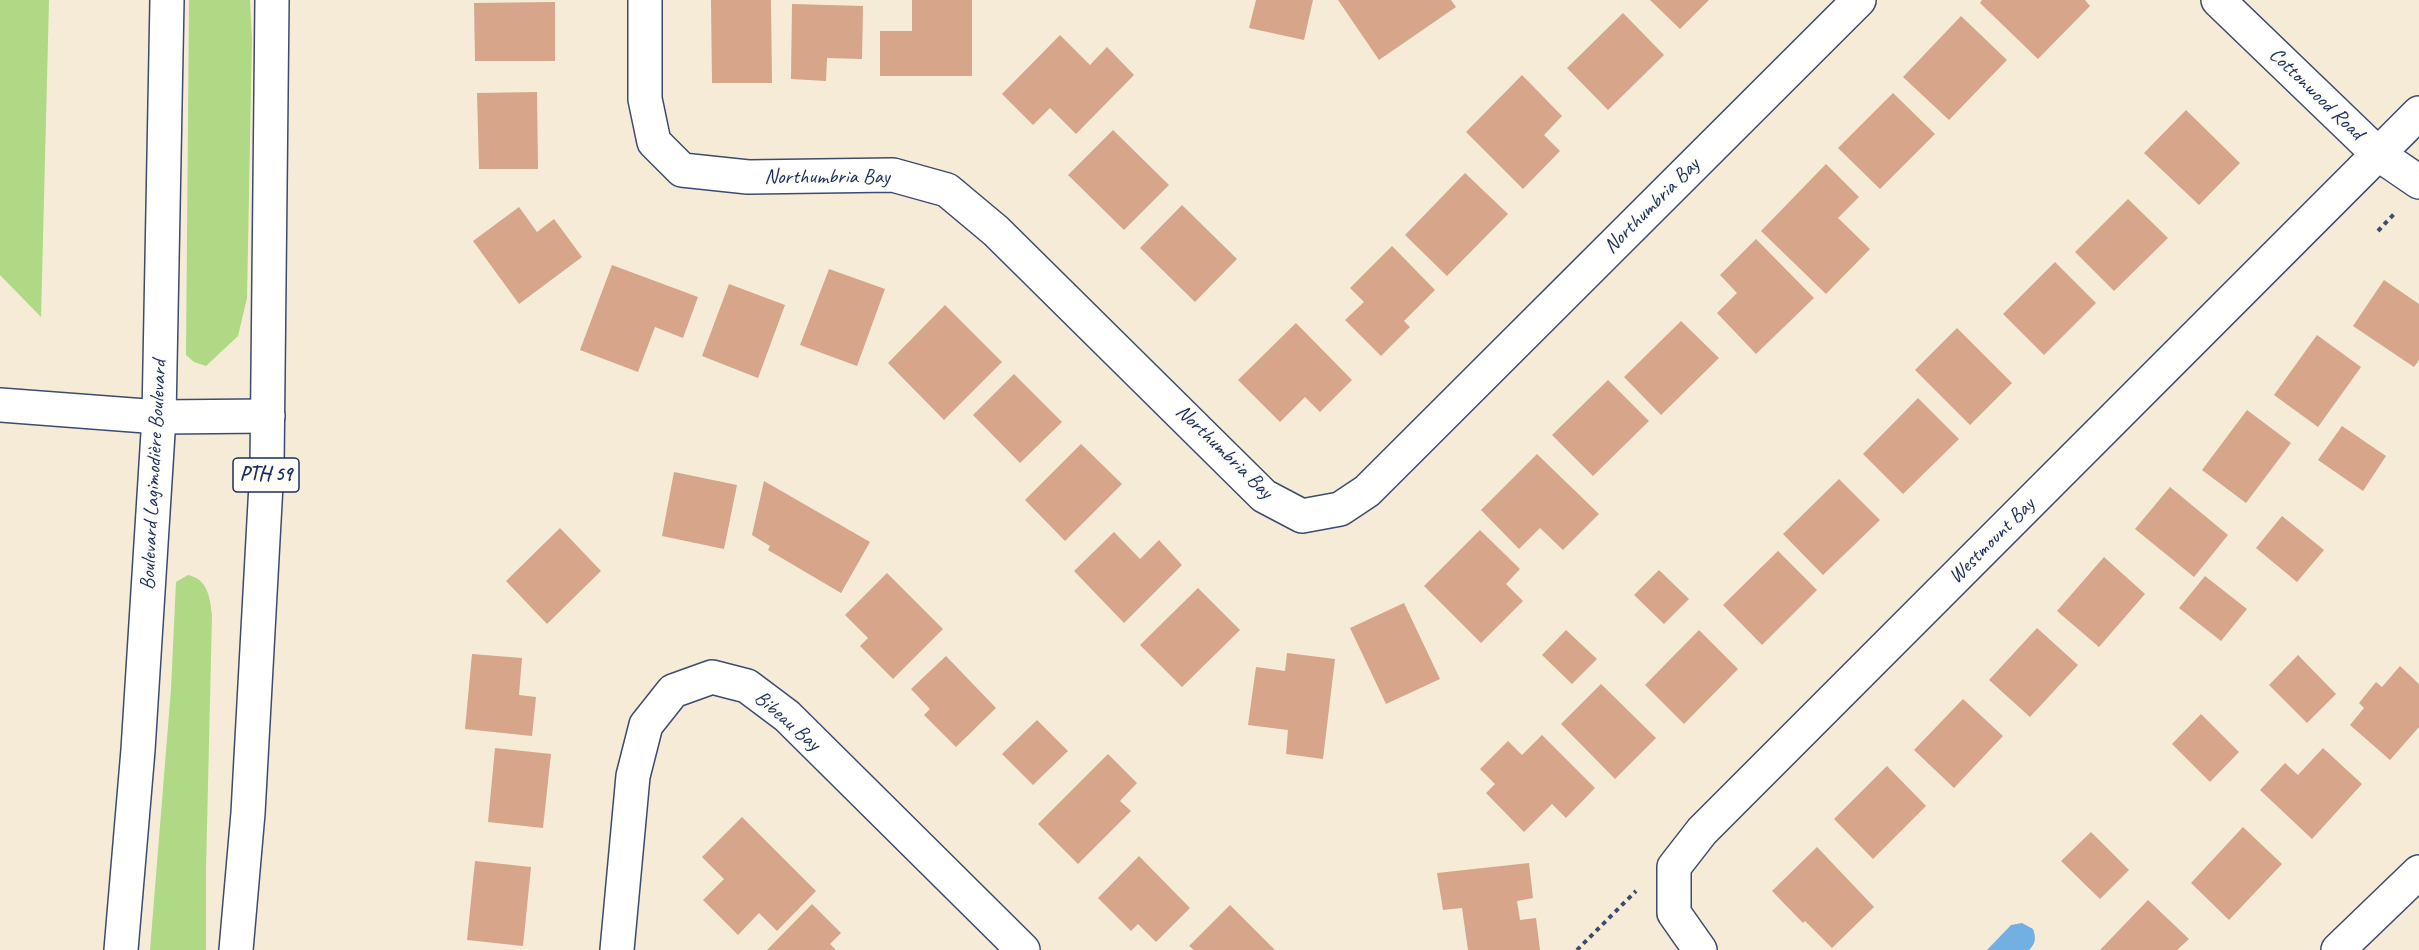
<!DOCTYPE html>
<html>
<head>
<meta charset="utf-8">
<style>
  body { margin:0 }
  canvas { display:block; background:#f5ebd7 }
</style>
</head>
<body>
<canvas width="2419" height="950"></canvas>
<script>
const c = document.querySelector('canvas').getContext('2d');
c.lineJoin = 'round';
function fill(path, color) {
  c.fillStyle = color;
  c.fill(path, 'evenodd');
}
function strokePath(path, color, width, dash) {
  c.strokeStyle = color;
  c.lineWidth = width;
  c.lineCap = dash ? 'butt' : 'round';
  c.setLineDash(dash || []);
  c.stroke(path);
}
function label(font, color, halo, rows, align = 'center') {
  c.font = font + ' Caveat,sans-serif';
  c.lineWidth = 4.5;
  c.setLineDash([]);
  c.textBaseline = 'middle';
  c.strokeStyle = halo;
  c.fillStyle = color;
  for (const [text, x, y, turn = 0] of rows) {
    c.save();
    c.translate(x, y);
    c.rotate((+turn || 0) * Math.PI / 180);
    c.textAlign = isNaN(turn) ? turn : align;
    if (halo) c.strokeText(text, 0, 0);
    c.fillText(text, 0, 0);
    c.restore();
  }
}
const green = new Path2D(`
  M0 0H49L41 317 0 275Z
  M189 0H250L252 39 247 298 238 336 206 366 194 362 186 355Z
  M188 575C208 579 210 598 212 615L206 869V950H150L171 689 176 582Z`);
const water = new Path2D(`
  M2022 923 2033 929C2036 938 2036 943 2029 950H1987L2011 925Z`);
const building = new Path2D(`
  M711 0H771L772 83H712Z
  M912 0H972V76H880V31H912Z
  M1256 0H1313L1304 40 1249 28Z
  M1338 0H1451L1456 7 1379 60Z
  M1650 0H1709L1680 29Z
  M1982 0H2085L2090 6 2038 59 1980 3Z
  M555 2V61H475L474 3Z
  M792 4 863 6 862 59 827 58 826 81 791 79Z
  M1623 13 1664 55 1608 110 1567 68Z
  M1961 16 2007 60 1949 120 1903 77Z
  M1060 35 1090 65 1107 47 1134 75 1076 134 1050 108 1033 125 1002 94Z
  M1522 75 1562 116 1544 135 1560 151 1523 189 1466 132Z
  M537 92 538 169H479L477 93Z
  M1893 93 1935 134 1880 189 1838 148Z
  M2186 110 2240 163 2199 205 2144 153Z
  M1113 130 1169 185 1124 230 1068 175Z
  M1826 164 1859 197 1838 218 1870 249 1826 294 1761 231Z
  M1465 173 1508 214 1447 276 1405 235Z
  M2128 199 2168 238 2114 291 2075 252Z
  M1182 205 1237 259 1195 302 1140 248Z
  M519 207 537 232 554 219 582 257 519 304 473 241Z
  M1756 239 1814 298 1756 354 1717 313 1737 293 1720 275Z
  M1392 246 1435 290 1404 321 1410 327 1381 356 1345 320 1364 302 1350 288Z
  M2055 262 2096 303 2044 355 2003 314Z
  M612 265 698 297 683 338 655 327 638 372 580 350Z
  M829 269 885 289 857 366 800 345Z
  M2384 280 2419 304V360L2414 367 2353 326Z
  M729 284 785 305 758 378 702 356Z
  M945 305 1002 362 944 420 888 363Z
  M1681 321 1719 358 1661 415 1624 377Z
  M1296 323 1352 380 1320 412 1305 397 1280 422 1238 380Z
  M1957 328 2012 383 1970 425 1915 370Z
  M2317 335 2361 367 2318 427 2274 395Z
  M1014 374 1062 422 1020 463 973 415Z
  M1608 380 1649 421 1593 476 1552 435Z
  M1918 398 1959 439 1903 494 1863 454Z
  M2247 410 2291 443 2246 503 2202 470Z
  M2342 426 2386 456 2363 491 2318 460Z
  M1081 444 1122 484 1065 541 1025 500Z
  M1537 454 1599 514 1563 550 1540 528 1519 549 1481 510Z
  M674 472 737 485 724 549 662 536Z
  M1839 479 1880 520 1823 575 1783 534Z
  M764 481 870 542 841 593 768 550 770 546 752 535Z
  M2170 487 2228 535 2194 577 2135 529Z
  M2282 516 2324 550 2297 582 2256 548Z
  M560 528 601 571 547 624 506 581Z
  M1480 530 1520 569 1506 584 1523 601 1481 643 1424 586Z
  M1114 532 1140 559 1159 540 1182 565 1124 623 1074 571Z
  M1778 551 1817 590 1762 645 1723 605Z
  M2104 557 2145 594 2099 647 2057 611Z
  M1659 570 1689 599 1664 624 1634 595Z
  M887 573 943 629 893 679 860 646 868 638 845 615Z
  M2205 576 2247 609 2221 641 2179 608Z
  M1198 588 1240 630 1182 687 1140 645Z
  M1404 603 1440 679 1386 704 1350 628Z
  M2037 628 2078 665 2030 717 1989 680Z
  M1566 630 1597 659 1572 684 1542 655Z
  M1699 630 1738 669 1684 724 1645 685Z
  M1287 653 1335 659 1323 759 1286 754 1288 730 1248 725 1256 667 1285 671Z
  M472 654 522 658 519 695 536 697 532 736 465 729Z
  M2298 655 2336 694 2307 723 2269 685Z
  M946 656 996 708 956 747 924 715 930 709 911 689Z
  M2400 666 2419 684V727L2390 760 2350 725 2364 708 2359 703 2376 682 2382 687Z
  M1601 684 1656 738 1615 779 1561 724Z
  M1963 699 2003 736 1954 788 1914 750Z
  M2201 714 2239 752 2210 782 2172 744Z
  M1037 720 1068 751 1033 785 1002 754Z
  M1542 735 1595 788 1566 818 1552 804 1524 832 1486 793 1495 784 1480 769 1508 741 1522 755Z
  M495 748 551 754 543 828 488 822Z
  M2323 748 2362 784 2312 839 2260 790 2285 763 2298 775Z
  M1108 754 1137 783 1120 801 1131 811 1078 864 1038 824Z
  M1887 766 1926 806 1873 859 1834 819Z
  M742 817 816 891 777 931 759 913 738 935 703 900 724 879 702 857Z
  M2243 827 2282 864 2229 920 2191 883Z
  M2091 832 2129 870 2100 899 2061 861Z
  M1817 847 1874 907 1832 948 1805 921 1803 923 1772 891Z
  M1139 856 1190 908 1156 942 1138 924 1131 931 1098 898Z
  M475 861 531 867 523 946 467 940Z
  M1529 863 1533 898 1517 901 1520 920 1536 918 1540 950H1468L1462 908 1443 910 1437 873Z
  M2148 900 2189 939 2177 950H2100Z
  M812 904 841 933 830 944 836 950H767Z
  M1230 905 1275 950H1194L1189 946Z`);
const path = new Path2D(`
  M2378 231 2396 212
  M1577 950 1636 891`);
const minor = new Path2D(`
  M645 0V99L654 142 682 170 748 177 893 175 947 190 996 231 1264 496 1302 516 1340 509 1367 491 1859 0
  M2218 0 2378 154 2419 182
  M0 405 159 417 268 416
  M617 950 633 776 646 725 673 691 712 677 747 686 787 716 1023 950
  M1700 950 1674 913V867L1702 831 2419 113
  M2338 950 2419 872`);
const major = new Path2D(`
  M121 950 138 750 159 417 167 0
  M236 950 248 813 267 466 272 0`);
const shields = [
  [266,475,66]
];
const shieldNames = [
  ["PTH 59",266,475]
];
const streetNames = [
  ["Cottonwood Road",2316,94,44],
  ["Northumbria Bay",827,177],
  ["Northumbria Bay",1652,206,-45],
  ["Northumbria Bay",1224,452,44],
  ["Boulevard Lagimodière Boulevard",154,475,-87],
  ["Westmount Bay",1992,541,-45],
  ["Bibeau Bay",787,721,41]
];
fill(green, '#afd984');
fill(water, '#72b0e4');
fill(building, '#d6a58a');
strokePath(minor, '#3c4b70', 36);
strokePath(major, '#3c4b70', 36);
strokePath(path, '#3c4b70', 4, [4.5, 4.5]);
strokePath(minor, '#fff', 33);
strokePath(major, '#fff', 33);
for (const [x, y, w] of shields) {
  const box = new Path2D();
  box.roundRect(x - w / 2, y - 17, w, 34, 4.5);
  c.fillStyle = '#fdfcf7';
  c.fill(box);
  strokePath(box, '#1b2f5e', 1.5);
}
label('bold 20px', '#1b2f5e', null, shieldNames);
label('21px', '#1b2f5e', '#fdfcf7', streetNames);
</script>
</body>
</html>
